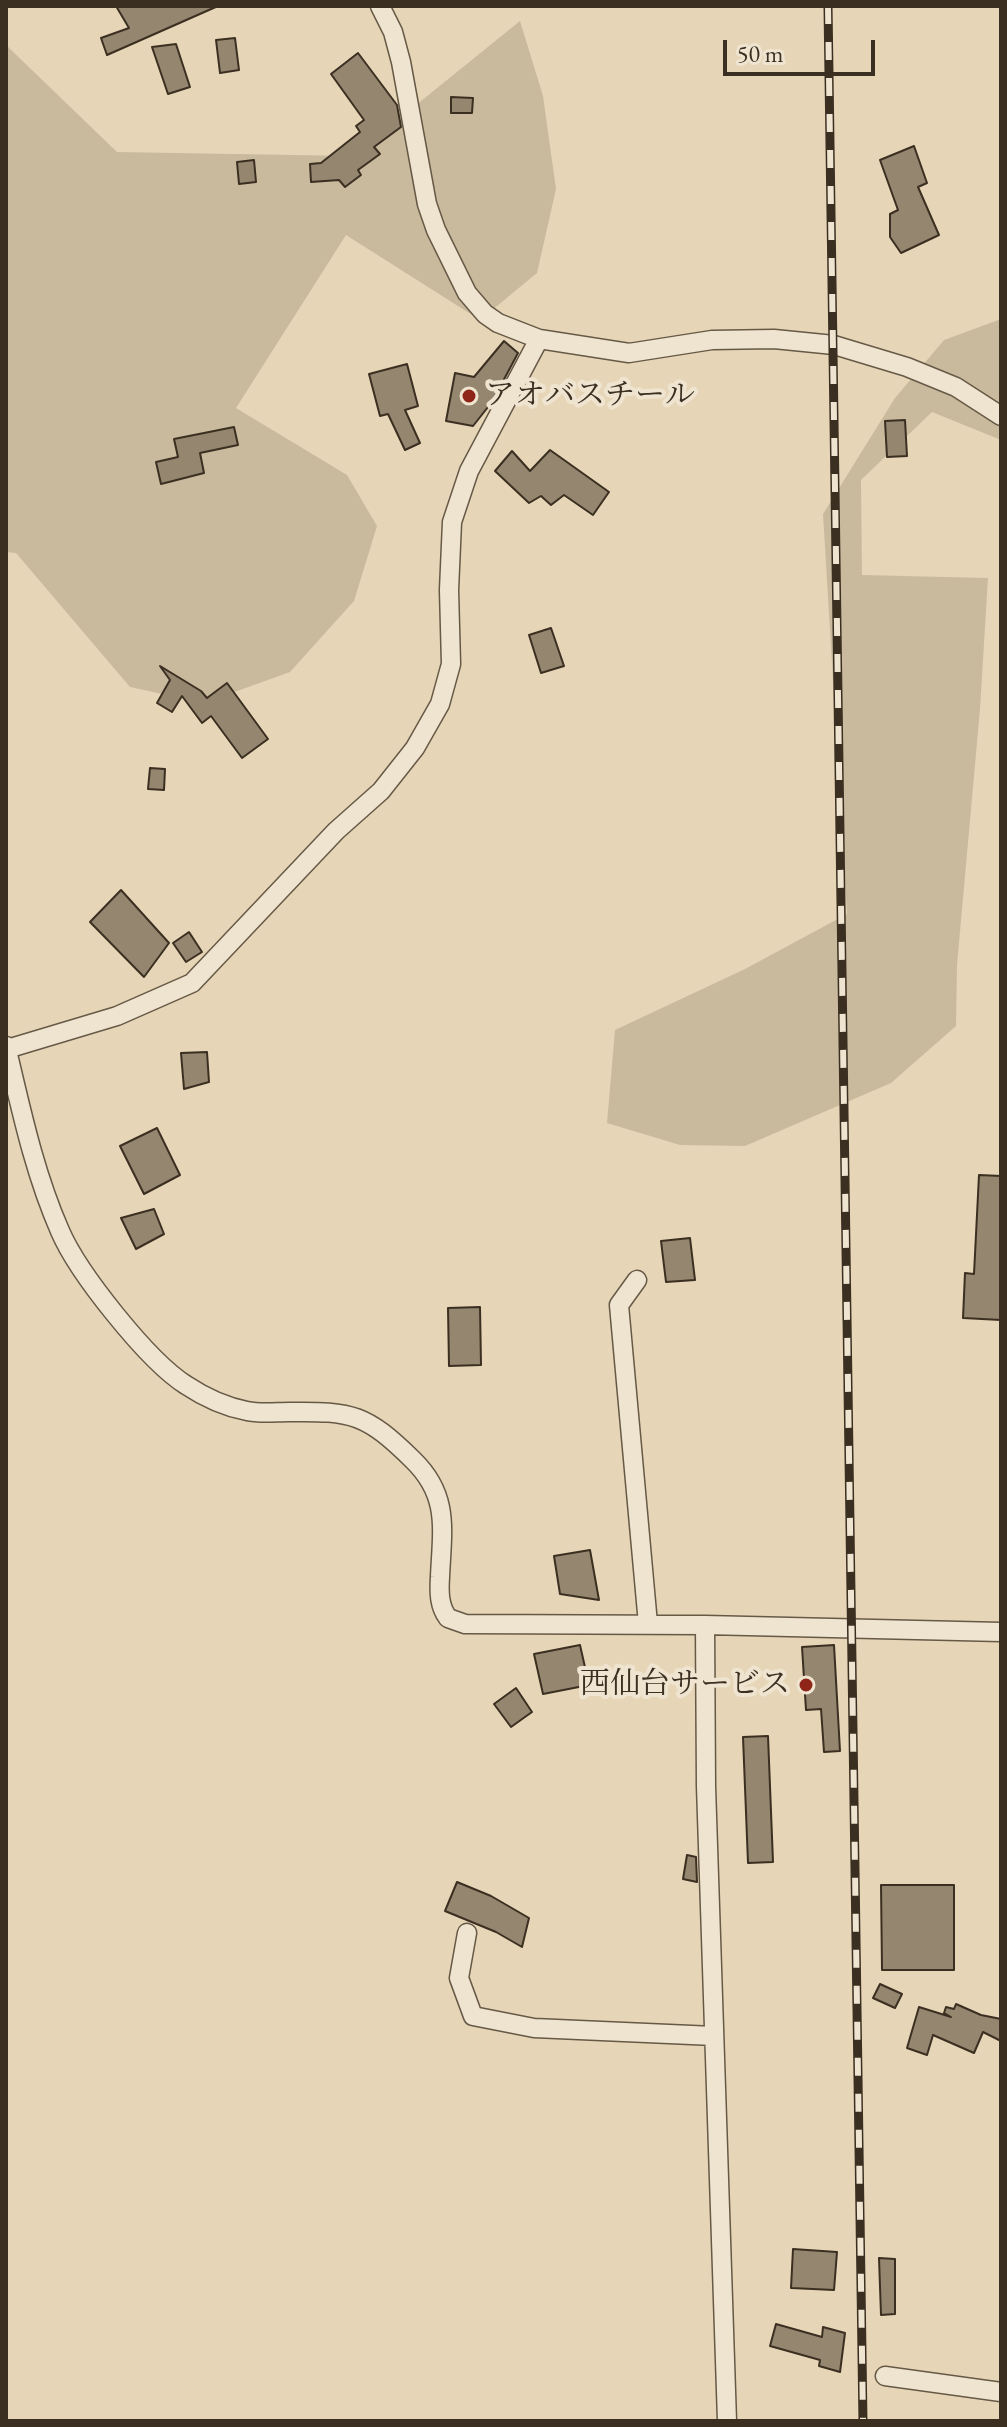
<!DOCTYPE html>
<html>
<head>
<meta charset="utf-8">
<style>
  body { margin:0 }
  #map { position:relative; width:1007px; height:2427px; overflow:hidden; background:#e6d6b7; font-family:"EB Garamond",serif }
  canvas { display:block }
  .frame { position:absolute; inset:0; border:8px solid #3b2f21; pointer-events:none }
  .scale { position:absolute; left:723px; top:40px; width:152px; height:36px; box-sizing:border-box; border:4px solid #3b2f21; border-top:0; padding-left:10px; font-size:24px; line-height:28px; white-space:nowrap; color:#3b2f21; -webkit-text-stroke:6px #efe4d0; paint-order:stroke }
</style>
</head>
<body>
<div id="map">
<canvas width="1007" height="2427"></canvas>
<div class="frame"></div>
<div class="scale">50 m</div>
</div>
<script>
const c = document.querySelector('canvas').getContext('2d');
c.lineJoin = 'round';
function fill(path, color) {
  c.fillStyle = color;
  c.fill(path, 'evenodd');
}
function strokePath(path, color, width, dash) {
  c.strokeStyle = color;
  c.lineWidth = width;
  c.lineCap = dash ? 'butt' : 'round';
  c.setLineDash(dash || []);
  c.stroke(path);
}
function label(font, color, halo, rows, align = 'center') {
  c.font = font + ' "EB Garamond","Noto Serif JP",serif';
  c.lineWidth = 8;
  c.setLineDash([]);
  c.textBaseline = 'middle';
  c.strokeStyle = halo;
  c.fillStyle = color;
  for (const [text, x, y, turn = 0] of rows) {
    c.save();
    c.translate(x, y);
    c.rotate((+turn || 0) * Math.PI / 180);
    c.textAlign = isNaN(turn) ? turn : align;
    if (halo) c.strokeText(text, 0, 0);
    c.fillText(text, 0, 0);
    c.restore();
  }
}
const green = new Path2D(`
  M520 21 543 96 556 189 537 273 480 320 346 235 236 408 347 475 377 526 354 601 290 672 204 703 130 687 16 553 6 552V45L117 152 353 156Z
  M1001 319V440L932 412 861 480 862 575 988 578 980 709 957 965 956 1026 891 1083 745 1146 680 1145 607 1123 615 1030 745 969 847 914 823 514 895 398 944 340Z`);
const building = new Path2D(`
  M116 6H218L107 55 101 38 129 28Z
  M235 38 239 70 220 73 216 40Z
  M176 44 190 87 168 94 152 47Z
  M358 53 397 105 401 127 374 147 380 154 358 170 361 175 345 187 339 180 311 182 310 164 321 163 360 132 356 126 364 120 331 74Z
  M451 97 473 98 472 113H451Z
  M914 146 927 183 918 187 939 235 901 253 890 237V214L898 210 880 160Z
  M254 160 256 182 239 184 237 162Z
  M504 341 518 353 492 402 473 426 446 421 455 373 474 377Z
  M407 364 418 406 405 410 420 443 405 450 388 414 380 416 369 374Z
  M905 420 907 456 887 457 885 421Z
  M234 427 238 445 200 453 204 473 161 484 156 462 178 457 174 439Z
  M550 450 609 492 593 515 564 495 551 505 541 496 529 503 495 471 512 451 530 471Z
  M551 628 564 666 541 673 529 635Z
  M160 666 201 691 207 698 227 683 268 739 242 758 211 716 202 723 182 696 172 712 157 703 170 680Z
  M150 768 165 769 164 790 148 789Z
  M121 890 169 943 144 977 90 922Z
  M189 932 202 952 186 962 173 943Z
  M207 1052 209 1082 184 1089 181 1053Z
  M157 1128 180 1175 144 1194 120 1146Z
  M979 1175 1001 1176V1320L963 1318 965 1273 974 1274Z
  M154 1209 164 1234 136 1249 121 1218Z
  M690 1238 695 1280 666 1282 661 1241Z
  M480 1307 481 1365 449 1366 448 1308Z
  M590 1550 599 1600 560 1594 554 1556Z
  M580 1645 589 1685 543 1694 534 1654Z
  M834 1645 840 1751 824 1752 821 1709 806 1710 802 1647Z
  M516 1688 532 1712 511 1727 494 1704Z
  M768 1736 773 1862 748 1863 743 1737Z
  M687 1855 696 1857 697 1882 683 1879Z
  M457 1882 491 1896 529 1918 522 1947 496 1932 445 1911Z
  M881 1885H954V1970H882Z
  M880 1984 902 1994 895 2008 873 1998Z
  M956 2004 981 2015 1001 2019V2041L983 2032 974 2053 933 2035 927 2055 907 2048 919 2007 951 2017 944 2013 946 2007 954 2009Z
  M793 2249 837 2252 834 2290 791 2288Z
  M879 2258 895 2259V2314L881 2315Z
  M776 2324 822 2337 823 2327 845 2333 840 2372 819 2366 820 2360 770 2346Z`);
const street = new Path2D(`
  M380 6 393 32 401 62 427 204 436 230 467 293 485 314 498 323 539 339 629 353 712 340 774 339 834 345 907 367 956 387 1001 416
  M6 1046C21 1109 34 1172 60 1231 78 1273 148 1361 186 1385 204 1397 226 1407 247 1411 260 1414 276 1412 289 1412 353 1411 366 1414 413 1460 450 1496 442 1530 440 1577 439 1592 439 1606 448 1618L465 1624 705 1625 1001 1632
  M7 1049 117 1016 192 983 336 831 381 791 415 748 440 704 451 664 449 590 452 522 469 471 539 339
  M637 1280 619 1305 648 1624
  M705 1625 706 1786 727 2421
  M467 1933 459 1978 473 2016 534 2028 714 2036
  M885 2376 1001 2392`);
const rail = new Path2D(`
  M828 6 863 2421`);
const markers = [
  [469,396,8,"#8f2418"],
  [806,1685,8,"#8f2418"]
];
const poiNames = [
  ["アオバスチール",485,396],
  ["西仙台サービス",790,1685,"right"]
];
fill(green, '#c9ba9e');
fill(building, '#94866f');
strokePath(building, '#3b2f21', 2);
strokePath(street, '#665946', 21);
strokePath(street, '#efe4d0', 18);
strokePath(rail, '#3b2f21', 9);
strokePath(rail, '#efe4d0', 6, [18]);
for (const [x, y, r, color] of markers) {
  const dot = new Path2D();
  dot.arc(x, y, r, 0, 2 * Math.PI);
  c.fillStyle = color;
  c.fill(dot);
  strokePath(dot, '#efe4d0', 3);
}
label('30px', '#3b2f21', '#efe4d0', poiNames, 'left');
</script>
</body>
</html>
